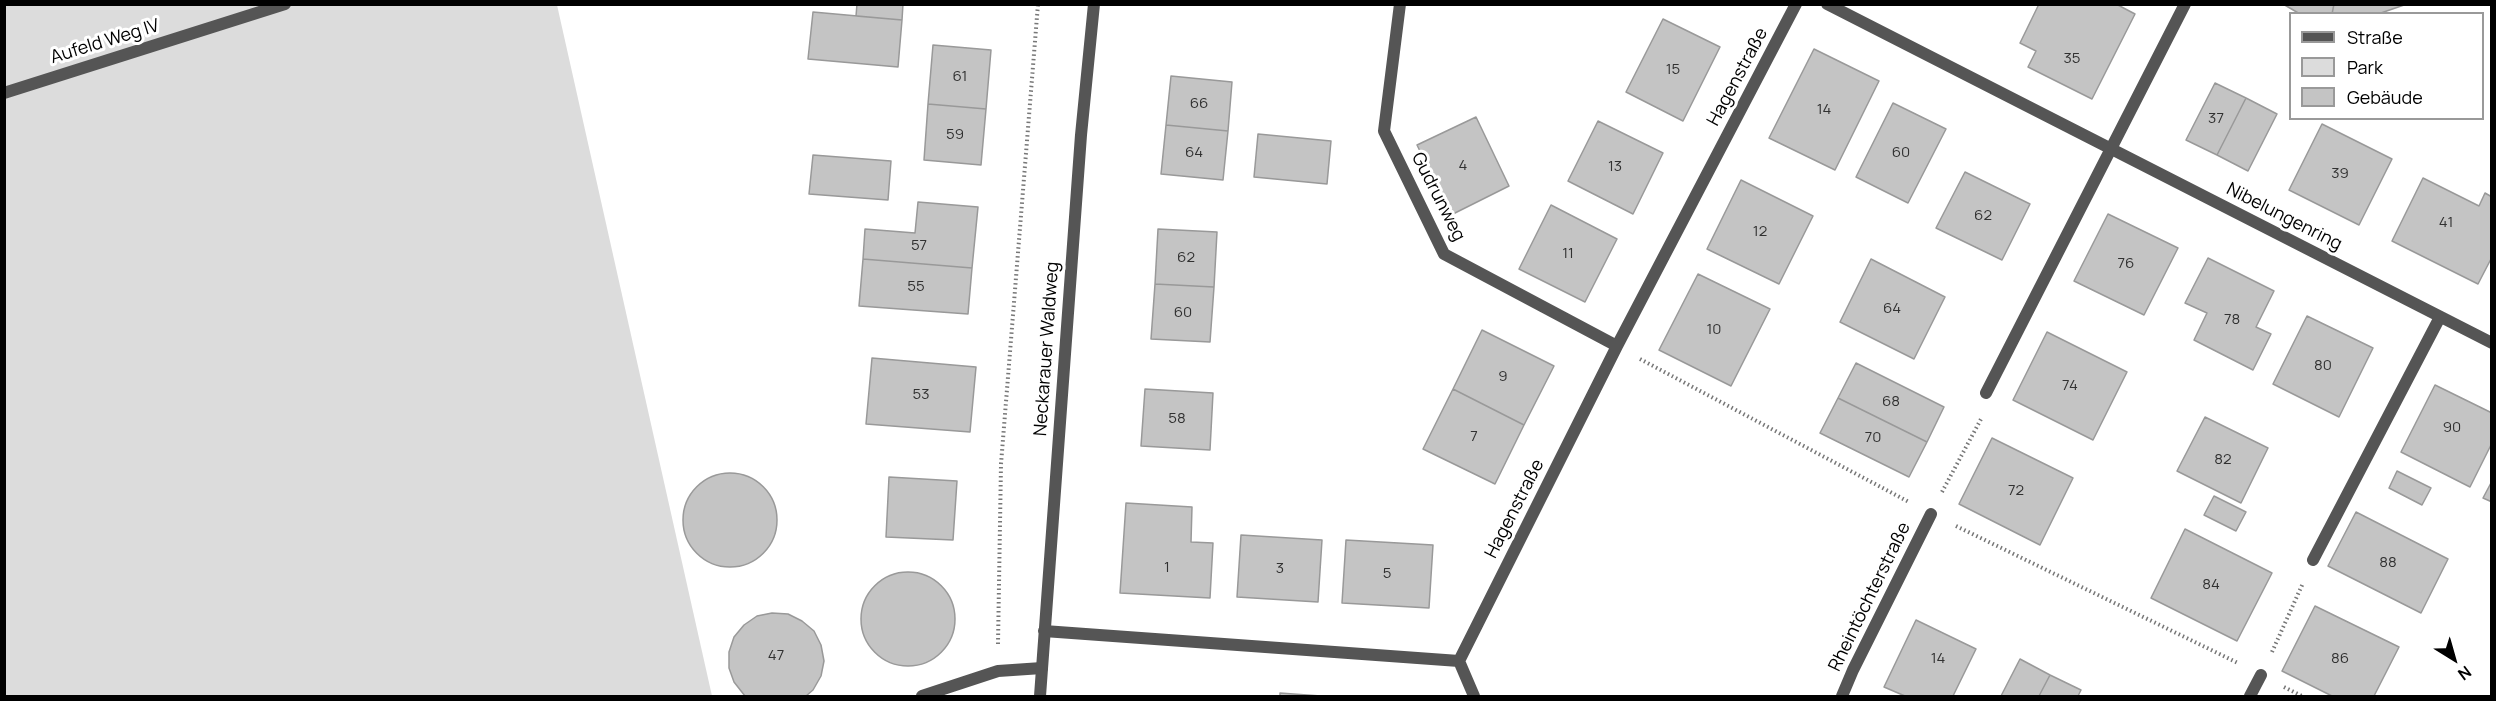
<!DOCTYPE html>
<html>
<head>
<meta charset="utf-8">
<style>
  body { margin:0 }
  #map { position:relative; width:2496px; height:701px; overflow:hidden; background:#fff; font-family:Manrope,sans-serif }
  canvas { display:block }
  .frame { position:absolute; inset:0; border:6px solid #000; pointer-events:none }
  .legend { position:absolute; left:2289px; top:12px; width:195px; height:108px; box-sizing:border-box; background:#fff; border:2px solid #999; margin:0; padding:8px 10px; list-style:none; font-size:18px; color:#000 }
  .legend li { display:flex; align-items:center; gap:12px; height:30px }
  .legend b { width:30px; border:2px solid #999 }
  .north { position:absolute; left:2424px; top:629px; width:60px; height:60px; -webkit-text-stroke:4px #fff; paint-order:stroke; rotate:143deg; font-size:16px; font-weight:700; line-height:24px; text-align:center; color:#000 }
  .north::after { content:''; display:block; margin:auto; width:21px; height:27px; background:#000; clip-path:polygon(50% 0,100% 100%,50% 72%,0 100%) }
</style>
</head>
<body>
<div id="map">
<canvas width="2496" height="701"></canvas>
<div class="frame"></div>
<ul class="legend">
<li><b style="height:8px;background:#555"></b>Straße</li>
<li><b style="height:16px;background:#dcdcdc"></b>Park</li>
<li><b style="height:16px;background:#c4c4c4"></b>Gebäude</li>
</ul>
<div class="north">N</div>
</div>
<script>
const c = document.querySelector('canvas').getContext('2d');
c.lineJoin = 'round';
function fill(path, color) {
  c.fillStyle = color;
  c.fill(path, 'evenodd');
}
function strokePath(path, color, width, dash) {
  c.strokeStyle = color;
  c.lineWidth = width;
  c.lineCap = dash ? 'butt' : 'round';
  c.setLineDash(dash || []);
  c.stroke(path);
}
function label(font, color, halo, rows, align = 'center') {
  c.font = font + ' Manrope,sans-serif';
  c.lineWidth = 6;
  c.setLineDash([]);
  c.textBaseline = 'middle';
  c.strokeStyle = halo;
  c.fillStyle = color;
  for (const [text, x, y, turn = 0] of rows) {
    c.save();
    c.translate(x, y);
    c.rotate((+turn || 0) * Math.PI / 180);
    c.textAlign = isNaN(turn) ? turn : align;
    if (halo) c.strokeText(text, 0, 0);
    c.fillText(text, 0, 0);
    c.restore();
  }
}
const green = new Path2D(`
  M4 5H557L712 696H5Z`);
const building = new Path2D(`
  M857 4H903L902 20 856 16Z
  M2039 4H2116L2135 14 2092 99 2028 67 2036 51 2020 43Z
  M2283 4H2334L2332 14H2300Z
  M2334 4H2407L2378 14H2332Z
  M813 12 902 20 898 67 808 59Z
  M1663 19 1720 47 1683 121 1626 92Z
  M933 45 991 50 986 109 928 104Z
  M1814 49 1879 81 1835 170 1769 138Z
  M1171 76 1232 82 1228 131 1166 125Z
  M2215 83 2246 98 2217 155 2186 140Z
  M2246 98 2277 114 2248 171 2217 155Z
  M1893 103 1946 129 1908 203 1856 177Z
  M928 104 986 109 981 165 924 160Z
  M1476 117 1509 186 1451 215 1417 145Z
  M1598 121 1663 153 1633 214 1568 181Z
  M2322 124 2392 159 2359 225 2289 190Z
  M1166 125 1228 131 1223 180 1161 174Z
  M1258 134 1331 141 1327 184 1254 177Z
  M813 155 891 161 888 200 809 194Z
  M1965 172 2030 204 2002 260 1936 228Z
  M2423 178 2479 206 2485 193 2492 197V257L2478 284 2392 241Z
  M1741 180 1813 216 1779 284 1707 249Z
  M918 202 978 207 972 268 863 259 865 229 915 233Z
  M1551 205 1617 239 1585 302 1519 269Z
  M2108 214 2178 248 2144 315 2074 281Z
  M1158 229 1217 232 1214 287 1155 284Z
  M2208 258 2274 291 2256 327 2271 334 2253 370 2194 340 2207 313 2185 303Z
  M863 259 972 268 968 314 859 306Z
  M1871 259 1945 297 1914 359 1840 322Z
  M1698 274 1770 309 1731 386 1659 350Z
  M1155 284 1214 287 1210 342 1151 339Z
  M2307 316 2373 348 2339 417 2273 384Z
  M1482 330 1554 366 1524 425 1453 389Z
  M2047 332 2127 372 2093 440 2013 400Z
  M872 358 976 367 970 432 866 424Z
  M1856 363 1944 407 1927 442 1838 398Z
  M2435 385 2492 413V443L2470 487 2401 452Z
  M1145 389 1213 393 1210 450 1141 446Z
  M1453 389 1524 425 1495 484 1423 449Z
  M1838 398 1927 442 1909 477 1820 433Z
  M2205 417 2268 448 2241 503 2177 471Z
  M1992 438 2073 478 2040 545 1959 504Z
  M2397 471 2431 488 2422 505 2389 488Z
  M683 520a47 47 0 1 1 94 0a47 47 0 1 1-94 0Z
  M889 477 957 481 953 540 886 537Z
  M2492 481V502L2483 498Z
  M2214 496 2246 512 2236 531 2204 515Z
  M1126 503 1192 507 1191 542 1213 543 1210 598 1120 593Z
  M2356 512 2448 559 2421 613 2328 566Z
  M2185 529 2272 573 2237 641 2151 598Z
  M1241 535 1322 540 1318 602 1237 597Z
  M1346 540 1433 545 1429 608 1342 603Z
  M861 619a47 47 0 1 1 94 0a47 47 0 1 1-94 0Z
  M2315 606 2399 647 2374 696H2332L2282 671Z
  M772 613 788 614 802 621 814 631 821 645 824 661 821 676 813 690 806 696H745L734 682 729 668V652L734 637 744 625 757 616Z
  M1916 620 1976 649 1953 696H1905L1884 687Z
  M2020 659 2050 675 2039 696H2001Z
  M2050 675 2081 690 2078 696H2039Z
  M1280 693 1321 696H1280Z`);
const path = new Path2D(`
  M1640 359 1909 502
  M1942 492 1981 419
  M1956 526 2238 663
  M998 644 1001 464 1038 4
  M2272 652 2303 583
  M2284 687 2302 696`);
const service = new Path2D(`
  M4 93 285 4
  M922 696 998 671 1042 668`);
const minor = new Path2D(`
  M1400 4 1384 131 1444 254 1617 346
  M1827 4 2492 343
  M1986 393 2185 4
  M2313 560 2440 317
  M1044 631 1459 661 1617 346 1796 4
  M1459 661 1474 696
  M1040 696 1081 135 1094 4
  M1842 696 1853 670 1931 514
  M2250 696 2261 675`);
const numberNames = [
  ["35",2072,59],
  ["15",1673,70],
  ["61",960,77],
  ["66",1199,104],
  ["14",1824,110],
  ["37",2216,119],
  ["59",955,135],
  ["64",1194,153],
  ["60",1901,153],
  ["4",1463,166],
  ["13",1615,167],
  ["39",2340,174],
  ["62",1983,216],
  ["41",2446,223],
  ["12",1760,232],
  ["57",919,246],
  ["11",1568,254],
  ["62",1186,258],
  ["76",2126,264],
  ["55",916,287],
  ["64",1892,309],
  ["60",1183,313],
  ["78",2232,320],
  ["10",1714,330],
  ["80",2323,366],
  ["9",1503,377],
  ["74",2070,386],
  ["53",921,395],
  ["68",1891,402],
  ["58",1177,419],
  ["90",2452,428],
  ["7",1474,437],
  ["70",1873,438],
  ["82",2223,460],
  ["72",2016,491],
  ["88",2388,563],
  ["1",1167,568],
  ["3",1280,569],
  ["5",1387,574],
  ["84",2211,585],
  ["47",776,656],
  ["14",1938,659],
  ["86",2340,659]
];
const streetNames = [
  ["Aufeld Weg IV",105,42,-17],
  ["Hagenstraße",1738,77,-62],
  ["Gudrunweg",1438,197,63],
  ["Nibelungenring",2284,217,27],
  ["Neckarauer Waldweg",1047,349,-86],
  ["Hagenstraße",1515,509,-63],
  ["Rheintöchterstraße",1870,597,-64]
];
fill(green, '#dcdcdc');
fill(building, '#c4c4c4');
strokePath(building, '#999', 1.5);
strokePath(path, '#777', 4, [1.5, 3]);
strokePath(service, '#555', 12);
strokePath(minor, '#555', 12);
label('15px', '#313131', null, numberNames);
label('18px', '#000', '#fff', streetNames);
</script>
</body>
</html>
